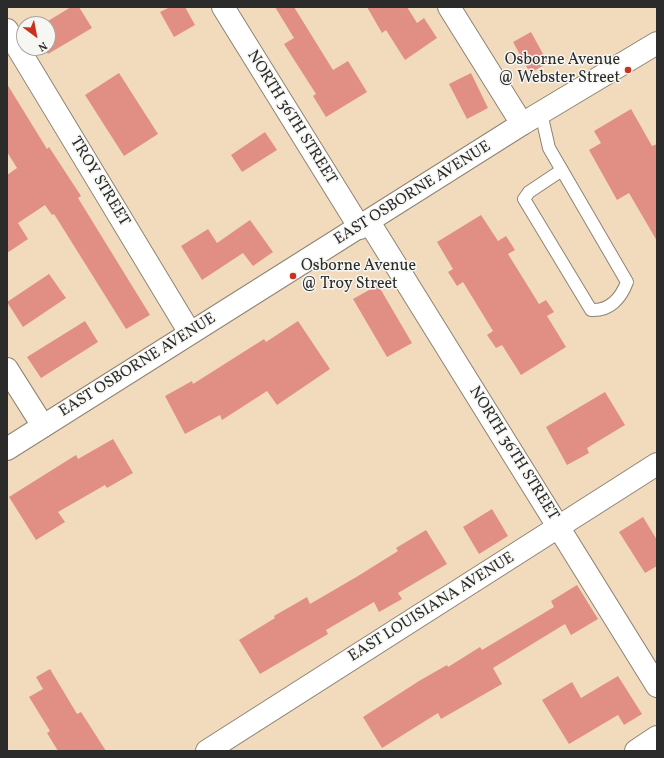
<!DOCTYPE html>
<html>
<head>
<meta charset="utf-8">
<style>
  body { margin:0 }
  #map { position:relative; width:664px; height:758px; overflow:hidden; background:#f2dbbd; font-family:Vollkorn,serif }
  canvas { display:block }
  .frame { position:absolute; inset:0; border:8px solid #2b2b2b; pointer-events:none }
  .north { position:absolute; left:16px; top:16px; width:40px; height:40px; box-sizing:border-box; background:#f6f6f2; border:1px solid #a5a5a2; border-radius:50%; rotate:148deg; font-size:11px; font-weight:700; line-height:16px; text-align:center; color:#2b2b2b }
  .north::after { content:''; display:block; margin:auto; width:14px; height:18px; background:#c8321e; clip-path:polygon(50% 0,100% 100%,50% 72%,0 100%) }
</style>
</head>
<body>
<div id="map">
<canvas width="664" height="758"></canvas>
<div class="frame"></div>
<div class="north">N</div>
</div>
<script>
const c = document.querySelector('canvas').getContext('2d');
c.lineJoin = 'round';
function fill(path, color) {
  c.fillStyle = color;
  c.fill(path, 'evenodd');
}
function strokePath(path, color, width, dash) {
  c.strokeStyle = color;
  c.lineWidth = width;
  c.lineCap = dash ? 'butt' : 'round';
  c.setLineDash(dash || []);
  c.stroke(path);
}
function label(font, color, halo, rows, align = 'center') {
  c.font = font + ' Vollkorn,serif';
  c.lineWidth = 3;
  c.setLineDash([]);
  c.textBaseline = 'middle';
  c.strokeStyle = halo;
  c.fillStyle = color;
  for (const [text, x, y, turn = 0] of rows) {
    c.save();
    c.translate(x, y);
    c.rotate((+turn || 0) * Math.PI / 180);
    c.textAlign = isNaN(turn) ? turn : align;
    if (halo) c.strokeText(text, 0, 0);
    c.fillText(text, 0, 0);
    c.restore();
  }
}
const building = new Path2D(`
  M71 7H79L92 28 48 54 44 48H48V24H43Z
  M170 7H185L195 25 174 37 160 12Z
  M275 7H294L333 70 348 61 367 92 326 117 313 96 316 94 284 44 294 38Z
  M367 7H407L417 23 424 18 437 38 405 60 386 30 382 33Z
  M531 32 548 63 530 73 513 42Z
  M119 73 158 134 124 156 85 95Z
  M471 73 488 108 467 119 449 84Z
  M7 84 47 149 49 147 81 196 78 198 150 315 126 329 54 214 52 215 45 205 18 223 28 239 7 253V175L17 168 7 152Z
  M631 109 652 146 657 144V241L629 193 617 200 589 150 601 143 594 131Z
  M265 132 277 150 242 172 231 155Z
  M481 215 498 241 506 236 515 250 508 254 539 304 546 300 554 312 547 316 566 347 521 375 502 345 496 348 487 335 493 331 463 282 457 286 448 272 453 269 437 242Z
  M250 220 273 252 253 266 243 253 202 280 181 246 208 229 217 243Z
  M49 274 66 298 23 327 7 302Z
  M378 285 412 343 387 357 353 299Z
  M85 321 98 342 41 378 27 357Z
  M298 321 330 369 277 405 267 391 222 420 220 415 185 434 165 396 192 381 193 384 264 339 266 342Z
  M605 392 625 425 587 448 589 453 567 465 546 427Z
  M113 439 133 473 107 488 105 485 58 512 65 522 36 540 9 497 76 455 78 459Z
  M492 509 508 536 479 554 463 527Z
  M643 517 657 540V566L645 573 619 532Z
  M426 530 447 564 398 593 402 599 379 612 374 602 326 630 328 634 260 674 239 640 275 618 274 616 307 597 310 604 358 576 398 551 396 548Z
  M577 585 598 619 571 635 565 624 493 668 502 684 441 719 438 713 382 748 363 717 419 681 447 665 448 667 480 647 482 650 554 607 551 601Z
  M50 669 77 714 81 712 106 751H58L47 733 50 731 29 697 43 689 36 677Z
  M618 676 642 714 624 725 618 715 569 744 542 700 572 682 581 698Z`);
const service = new Path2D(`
  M541 113 549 148 627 282C621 298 610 311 591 310L524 199 529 192 562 170`);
const minor = new Path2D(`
  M223 7 360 228
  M449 7 522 124
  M7 30 190 333
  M369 222 657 686
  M7 369 43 426
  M207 751 657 464
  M636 751 657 737`);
const tertiary = new Path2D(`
  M7 449 522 124 657 43`);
const markers = [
  [628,70,4,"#c8321e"],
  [293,276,4,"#c8321e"]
];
const poiNames = [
  ["Osborne Avenue",620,61],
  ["@ Webster Street",620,79],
  ["Osborne Avenue",301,267,"left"],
  ["@ Troy Street",301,285,"left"]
];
const streetNames = [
  ["NORTH 36TH STREET",291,118,58],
  ["TROY STREET",99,182,59],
  ["EAST OSBORNE AVENUE",413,194,-32],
  ["EAST OSBORNE AVENUE",138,366,-32],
  ["NORTH 36TH STREET",513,454,58],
  ["EAST LOUISIANA AVENUE",432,608,-32]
];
fill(building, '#e18f84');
strokePath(service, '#8e8374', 14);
strokePath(minor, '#8e8374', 24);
strokePath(tertiary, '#8e8374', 24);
strokePath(service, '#fff', 12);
strokePath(minor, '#fff', 22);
strokePath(tertiary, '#fff', 22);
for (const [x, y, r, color] of markers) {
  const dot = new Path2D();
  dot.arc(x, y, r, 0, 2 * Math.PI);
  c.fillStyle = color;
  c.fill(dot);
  strokePath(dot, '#f6f6f2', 1.5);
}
label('16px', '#2b2b2b', '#f6f6f2', poiNames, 'right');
label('16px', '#2b2b2b', '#f6f6f2', streetNames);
</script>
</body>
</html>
